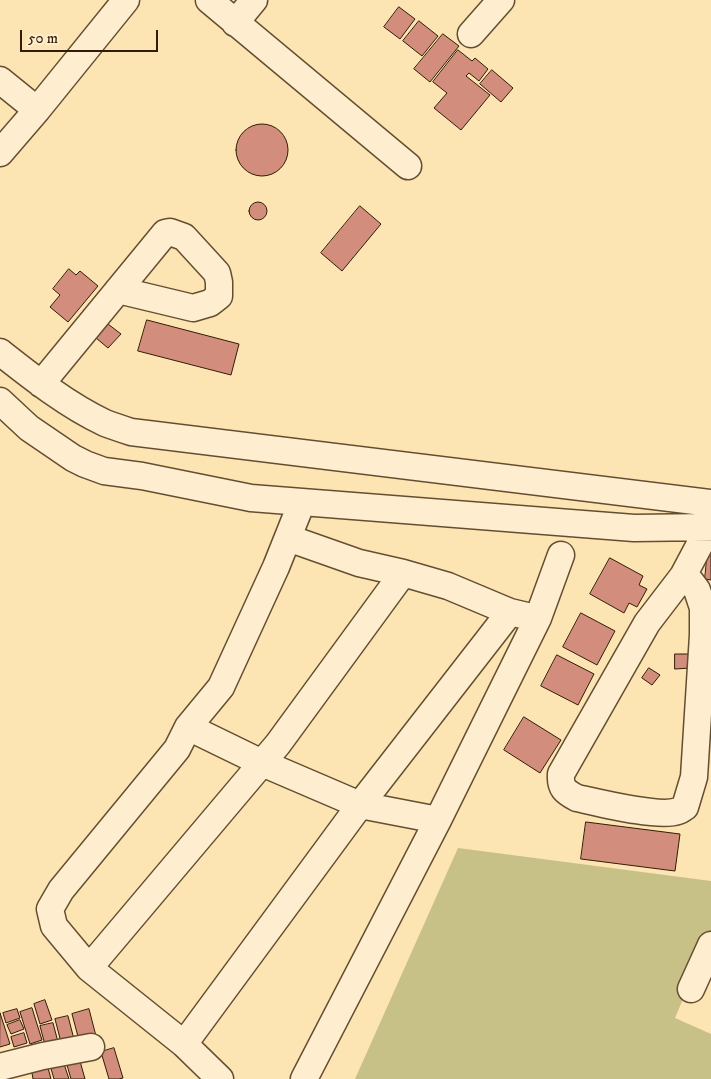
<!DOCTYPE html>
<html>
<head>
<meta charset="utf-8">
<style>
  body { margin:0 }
  #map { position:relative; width:711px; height:1079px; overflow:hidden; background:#fde4b3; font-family:"IM FELL DW Pica",serif }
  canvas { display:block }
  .scale { position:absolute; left:20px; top:30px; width:138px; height:22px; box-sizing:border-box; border:2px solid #311c07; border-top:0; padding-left:6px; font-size:15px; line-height:18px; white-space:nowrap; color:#311c07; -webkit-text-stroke:4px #feedce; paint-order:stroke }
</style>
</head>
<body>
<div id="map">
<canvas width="711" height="1079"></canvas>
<div class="scale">50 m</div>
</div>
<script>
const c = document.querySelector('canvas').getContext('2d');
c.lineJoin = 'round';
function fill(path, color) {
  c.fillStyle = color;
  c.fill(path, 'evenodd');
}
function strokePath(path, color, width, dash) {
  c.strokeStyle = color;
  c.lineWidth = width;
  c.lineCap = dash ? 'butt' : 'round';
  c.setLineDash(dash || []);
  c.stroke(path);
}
const green = new Path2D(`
  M458 848 711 881V932L675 1018 711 1034V1079H355Z`);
const building = new Path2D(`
  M399 7 415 19 400 39 384 27Z
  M419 21 438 36 422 56 403 41Z
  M443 34 459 46 430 82 414 69Z
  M458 50 472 61 475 58 488 69 479 81 469 73 466 76 490 95 461 130 434 108 447 93 433 82Z
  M492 70 513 88 501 102 480 84Z
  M236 150a26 26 0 1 1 52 0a26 26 0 1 1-52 0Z
  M249 211a9 9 0 1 1 18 0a9 9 0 1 1-18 0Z
  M360 206 381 224 342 271 321 253Z
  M69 269 76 275 80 271 98 286 68 322 50 307 60 295 53 289Z
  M147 320 239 344 231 375 138 351Z
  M108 324 121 334 108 348 96 338Z
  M708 549H711V580L705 579Z
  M610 558 643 576 639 585 647 589 637 607 629 603 624 613 590 594Z
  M581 613 615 631 597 665 563 647Z
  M675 654H690L691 668 675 669Z
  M557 655 594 674 578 705 541 686Z
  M649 668 660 675 652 685 642 678Z
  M524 717 561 740 540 773 504 750Z
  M586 822 680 834 675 871 581 859Z
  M45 1000 52 1020 40 1024 34 1004Z
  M32 1008 42 1040 30 1044 20 1012Z
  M17 1009 20 1018 6 1023 3 1013Z
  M89 1009 97 1040 80 1044 72 1014Z
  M0 1013 10 1044 0 1047Z
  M68 1016 76 1047 63 1050 55 1019Z
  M20 1020 24 1029 11 1034 7 1025Z
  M53 1023 58 1042 45 1045 40 1026Z
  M24 1033 27 1043 14 1047 11 1037Z
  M114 1048 123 1078 119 1079H109L101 1052Z
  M78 1054 85 1079H71L65 1058Z
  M63 1061 69 1079H54L50 1065Z
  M47 1064 51 1079H33L31 1067Z`);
const minor = new Path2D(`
  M209 0 408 166
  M235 23 254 0
  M471 34 501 0
  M0 80 37 110
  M0 153 37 110 126 0
  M0 352C33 378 67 405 105 423 113 426 122 429 131 432L711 503
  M41 384 165 233 170 232 184 237 217 273 219 282V296L210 303 193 308 118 290
  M0 401 29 428 73 458 85 464 104 471 142 476 251 498 634 528 711 527
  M288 538 359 563 403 573 448 586 510 612 527 616
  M683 576 691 582 697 590 703 608V635L694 777 685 807C683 808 681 810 678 811 659 818 600 803 577 798 565 792 560 788 561 774L647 623 683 576 709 527 711 515
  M188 727 262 763 360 805 438 820
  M89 968 278 744 403 573
  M691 989 711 945
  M184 1044 360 805 510 612
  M0 1067 43 1056 91 1047
  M220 1079 184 1044 89 968 54 926 50 909 61 890 177 749 188 727 221 687 276 567 302 502
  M304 1079 438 820 538 618 561 555`);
fill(green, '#c8c187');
fill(building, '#d38d7c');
strokePath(building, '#311c07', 1);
strokePath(minor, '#644e32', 29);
strokePath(minor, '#feedce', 26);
</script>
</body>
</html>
